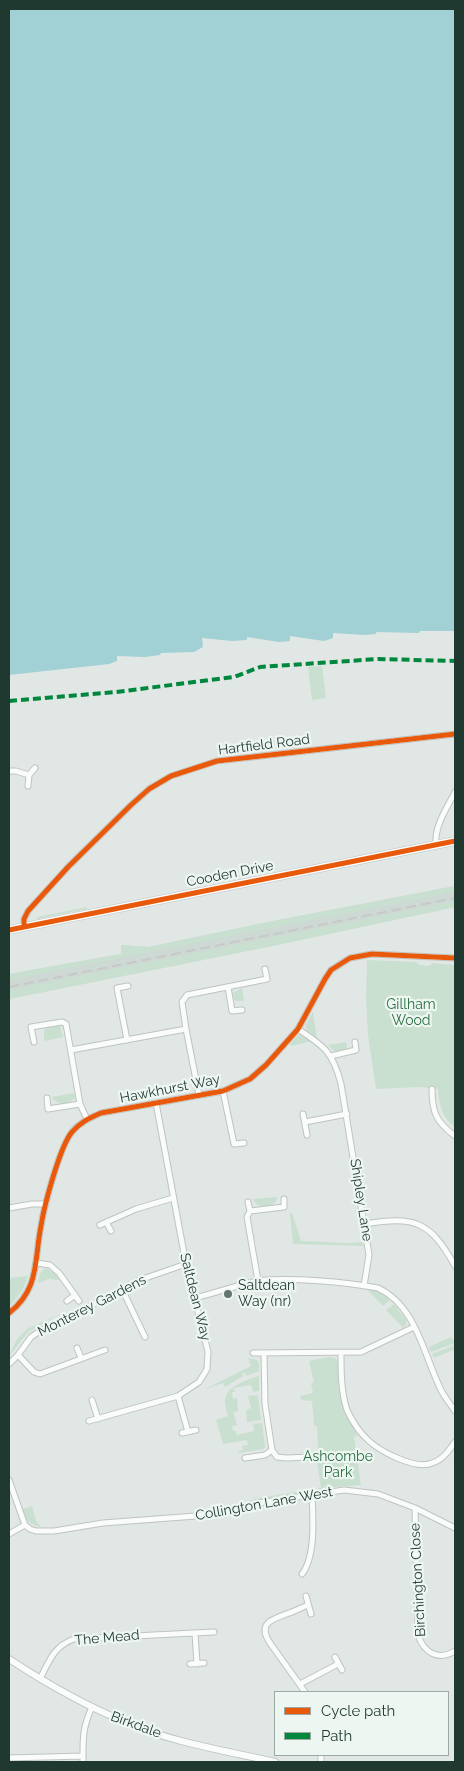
<!DOCTYPE html>
<html>
<head>
<meta charset="utf-8">
<style>
  body { margin:0 }
  #map { position:relative; width:464px; height:1771px; overflow:hidden; background:#e1e7e4; font-family:Raleway,sans-serif }
  canvas { display:block }
  .frame { position:absolute; inset:0; border:10px solid #1f3931; pointer-events:none }
  .legend { position:absolute; left:274px; top:1691px; width:175px; height:65px; box-sizing:border-box; background:#eef6f2; border:1px solid #9baaa5; margin:0; padding:6px 9px; list-style:none; font-size:15px; color:#1f3931 }
  .legend li { display:flex; align-items:center; gap:10px; height:25px }
  .legend b { width:25px; border:1px solid #9baaa5 }
</style>
</head>
<body>
<div id="map">
<canvas width="464" height="1771"></canvas>
<div class="frame"></div>
<ul class="legend">
<li><b style="height:6px;background:#e8590c"></b>Cycle path</li>
<li><b style="height:6px;background:#00873e"></b>Path</li>
</ul>
</div>
<script>
const c = document.querySelector('canvas').getContext('2d');
c.lineJoin = 'round';
function fill(path, color) {
  c.fillStyle = color;
  c.fill(path, 'evenodd');
}
function strokePath(path, color, width, dash) {
  c.strokeStyle = color;
  c.lineWidth = width;
  c.lineCap = dash ? 'butt' : 'round';
  c.setLineDash(dash || []);
  c.stroke(path);
}
function label(font, color, halo, rows, align = 'center') {
  c.font = font + ' Raleway,sans-serif';
  c.lineWidth = 4.5;
  c.setLineDash([]);
  c.textBaseline = 'middle';
  c.strokeStyle = halo;
  c.fillStyle = color;
  for (const [text, x, y, turn = 0] of rows) {
    c.save();
    c.translate(x, y);
    c.rotate((+turn || 0) * Math.PI / 180);
    c.textAlign = isNaN(turn) ? turn : align;
    if (halo) c.strokeText(text, 0, 0);
    c.fillText(text, 0, 0);
    c.restore();
  }
}
const built = new Path2D(`
  M455 886V907L277 945 9 999V974L121 954V945L148 947 273 921Z`);
const green = new Path2D(`
  M322 666 326 698 312 700 308 667Z
  M455 886V892L9 980V974L121 954V945L148 947 273 921Z
  M455 901V907L277 945 9 999V990Z
  M87 907V909L37 919V917Z
  M367 960 416 962 419 965 429 966 433 963 455 965V1127C442 1118 439 1105 438 1089L419 1087 376 1089 368 1035 366 1000Z
  M242 988 244 1001H236L234 999 233 993Z
  M313 1012 317 1038 308 1031 305 1026Z
  M54 1025H60L63 1037 44 1041V1031L48 1026Z
  M299 1035 312 1041 291 1046 290 1043Z
  M346 1042 347 1048 339 1052 334 1051 328 1045Z
  M74 1093 75 1098C68 1105 57 1106 52 1097Z
  M277 1197 276 1202C268 1207 257 1209 253 1199Z
  M290 1213H292L301 1241 348 1243 362 1242 363 1246 293 1244Z
  M46 1268 54 1273 60 1280 48 1279 39 1283 38 1282 40 1273Z
  M28 1276 22 1291 9 1307V1278Z
  M367 1289 378 1291 390 1300 383 1306Z
  M394 1304 406 1320V1324L403 1328 386 1310Z
  M62 1313 28 1332 9 1356 17 1339 27 1329Z
  M451 1337 455 1343 431 1352 429 1347Z
  M455 1345V1349L434 1358 432 1354Z
  M329 1357 335 1358 338 1361 339 1391 344 1407 358 1436 354 1437 361 1485 322 1488V1490L253 1501V1499L321 1488 317 1461H311V1452L318 1451 317 1426H314L312 1401 301 1400 300 1396 313 1393 311 1383 314 1382 309 1361Z
  M248 1358 257 1360 259 1364V1371L246 1376 245 1373H242L243 1376 225 1387 223 1383 205 1389 251 1366Z
  M259 1376V1391L253 1392 251 1385 234 1388 235 1392H232L233 1399 237 1398 238 1411 233 1412 237 1425 232 1426 233 1431H236L237 1435 254 1431 253 1424 262 1423 265 1447 264 1449 239 1453 238 1451 243 1450 242 1446 248 1445 247 1440 223 1444 216 1420 228 1416C227 1412 225 1406 225 1401 225 1386 247 1380 259 1376Z
  M258 1395 261 1420 247 1422 246 1410 251 1408 248 1396Z
  M32 1506 36 1521 41 1527C29 1524 26 1521 23 1509Z`);
const water = new Path2D(`
  M9 9H455V631H420L419 633 376 632V634L365 635 333 633V638L324 641 290 636V641L279 642 247 637V640L232 641 202 638 203 647 194 652 161 653 160 655 145 657 117 656V661L109 664 9 675Z`);
const minor = new Path2D(`
  M9 771H16L29 775
  M28 786 29 775 35 768
  M436 845C434 826 447 808 455 792
  M24 927V919L28 911 68 867 131 805 149 789 171 776 217 761 455 734
  M228 987 232 1011 242 1010
  M298 1029C324 1046 333 1052 341 1084L369 1255 364 1286
  M127 1040 117 988 128 986
  M34 1042 31 1027 62 1022 66 1024 80 1104 87 1119
  M71 1050 186 1029
  M331 1056 356 1050 355 1042
  M432 1089C432 1112 436 1122 455 1136
  M223 1091 234 1144 244 1143
  M199 1095 186 1029 182 1002 187 995 267 979 265 969
  M47 1098 48 1109 80 1104
  M303 1114 307 1135
  M305 1122 347 1114
  M248 1202 250 1211
  M9 1208 32 1204H46
  M106 1222 111 1231
  M365 1224C415 1216 430 1221 455 1266
  M100 1225 136 1209 173 1198
  M37 1263 50 1265 59 1273 79 1301
  M258 1281 247 1217 250 1211 284 1207V1199
  M122 1289 145 1337
  M195 1298C216 1293 237 1285 258 1281 290 1277 346 1282 378 1288 417 1306 424 1357 442 1392 446 1399 451 1405 455 1411
  M67 1301 75 1295
  M9 1313C40 1289 34 1260 41 1226 44 1206 60 1146 72 1132 80 1122 90 1118 101 1113L223 1091 250 1079 266 1065 298 1029 325 979 331 970 350 958 372 954 455 958
  M77 1348 81 1358
  M253 1353 361 1352 414 1327
  M264 1353 265 1404 272 1450
  M341 1353C341 1372 341 1392 347 1410 352 1421 360 1433 369 1441 381 1452 413 1468 429 1464 442 1461 448 1452 455 1442
  M18 1355 34 1372 40 1374 105 1350
  M9 1364 18 1355 31 1337 40 1331 86 1308 137 1281 186 1264
  M178 1396 188 1432
  M92 1400 98 1419
  M89 1421 178 1396 199 1382 207 1369 208 1352 186 1264 156 1103
  M182 1433 196 1430
  M245 1458 265 1455 272 1450 277 1457 286 1458 311 1457
  M9 1480 25 1525 30 1529 36 1531H54L103 1523 209 1515 229 1512 252 1504 344 1490 378 1494 415 1508 455 1528
  M415 1508 418 1635C424 1653 438 1661 455 1651
  M9 1534 25 1525
  M302 1574C316 1556 313 1517 312 1494
  M306 1596 311 1614
  M195 1633 197 1664
  M335 1657 342 1670
  M190 1664 204 1663
  M40 1679C49 1661 54 1646 74 1639L214 1632
  M300 1684 338 1664
  M305 1692 270 1643C256 1622 274 1619 289 1613 296 1611 302 1607 308 1605
  M9 1758 83 1756
  M83 1762C83 1739 82 1729 92 1707
  M321 1762V1755`);
const tertiary = new Path2D(`
  M9 1659C47 1684 88 1707 130 1724 175 1743 227 1751 275 1762`);
const secondary = new Path2D(`
  M9 930 455 841`);
const rail = new Path2D(`
  M9 987 455 898`);
const quiet = new Path2D(`
  M9 701 116 692 234 677 260 667 378 659 455 661`);
const cycleway = new Path2D(`
  M24 927V919L28 911 68 867 131 805 149 789 171 776 217 761 455 734
  M9 930 455 841
  M9 1313C40 1289 34 1260 41 1226 44 1206 60 1146 72 1132 80 1122 90 1118 101 1113L223 1091 250 1079 266 1065 298 1029 325 979 331 970 350 958 372 954 455 958`);
const markers = [
  [228,1294,5,"#637670"]
];
const streetNames = [
  ["Hartfield Road",264,745,-7],
  ["Cooden Drive",230,874,-11],
  ["Hawkhurst Way",170,1089,-11],
  ["Shipley Lane",361,1200,81],
  ["Saltdean Way",195,1297,76],
  ["Monterey Gardens",92,1306,-27],
  ["Collington Lane West",264,1504,-10],
  ["Birchington Close",418,1580,-93],
  ["The Mead",107,1638,-5],
  ["Birkdale",136,1725,20]
];
const parkNames = [
  ["Gillham",411,1005],
  ["Wood",411,1021],
  ["Ashcombe",338,1457],
  ["Park",338,1473]
];
const poiNames = [
  ["Saltdean",238,1286],
  ["Way (nr)",238,1302]
];
fill(built, '#ced8d4');
fill(green, '#c9e0d0');
fill(water, '#a1d0d5');
strokePath(minor, '#bec4c1', 7);
strokePath(tertiary, '#bec4c1', 8);
strokePath(secondary, '#bdc4c1', 9);
strokePath(minor, '#fafbfb', 5);
strokePath(tertiary, '#fafbfb', 6);
strokePath(secondary, '#fafbfb', 8);
strokePath(rail, '#c6c9c8', 2, [10, 5]);
strokePath(quiet, '#00873e', 4, [8, 4]);
strokePath(cycleway, '#e8590c', 5);
for (const [x, y, r, color] of markers) {
  const dot = new Path2D();
  dot.arc(x, y, r, 0, 2 * Math.PI);
  c.fillStyle = color;
  c.fill(dot);
  strokePath(dot, '#eef6f2', 2);
}
label('14px', '#1f3931', '#eef6f2', streetNames);
label('14px', '#2a6f43', '#eef6f2', parkNames);
label('14px', '#1f3931', '#eef6f2', poiNames, 'left');
</script>
</body>
</html>
